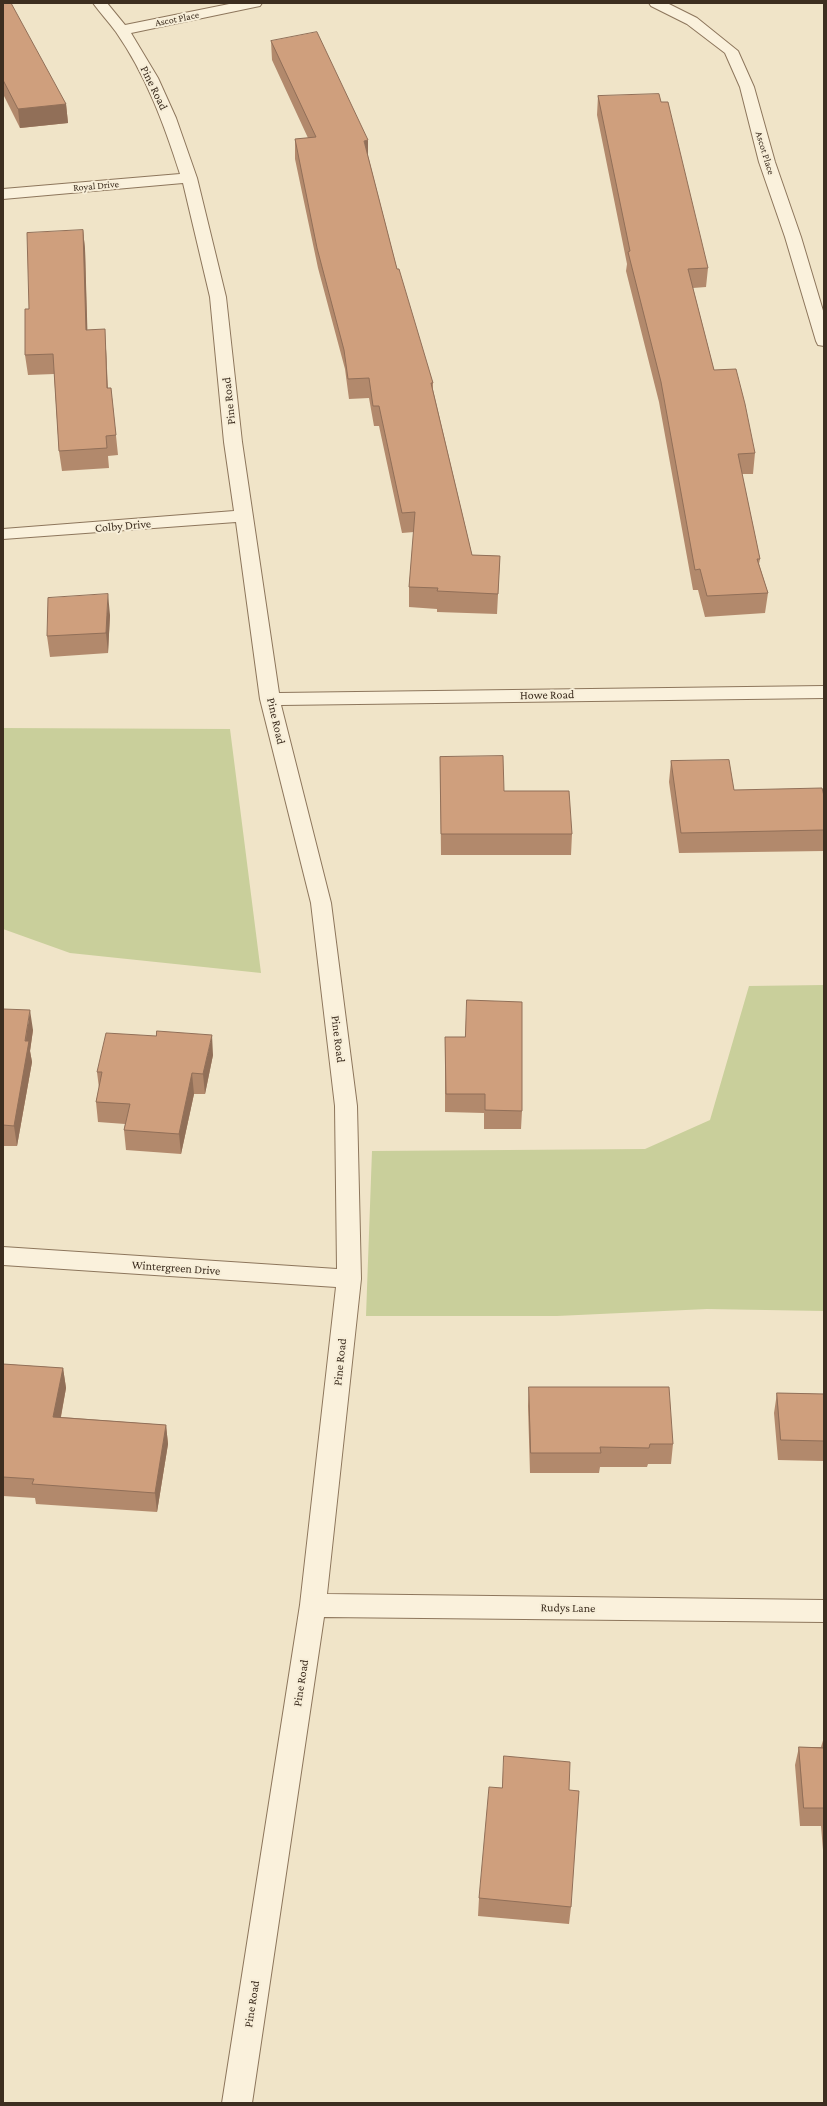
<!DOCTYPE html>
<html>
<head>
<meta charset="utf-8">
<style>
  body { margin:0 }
  #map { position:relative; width:827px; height:2106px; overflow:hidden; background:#f0e4c8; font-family:"Crimson Pro",serif }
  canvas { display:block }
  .frame { position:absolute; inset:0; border:4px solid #3d2e20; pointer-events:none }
</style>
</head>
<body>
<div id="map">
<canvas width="827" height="2106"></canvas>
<div class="frame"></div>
</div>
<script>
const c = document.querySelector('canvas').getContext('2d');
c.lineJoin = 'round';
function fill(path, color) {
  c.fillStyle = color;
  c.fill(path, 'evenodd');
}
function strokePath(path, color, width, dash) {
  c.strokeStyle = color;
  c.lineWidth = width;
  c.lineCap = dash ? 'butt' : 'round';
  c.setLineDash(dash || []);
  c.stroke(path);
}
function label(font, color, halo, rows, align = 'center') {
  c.font = font + ' "Crimson Pro",serif';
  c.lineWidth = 4;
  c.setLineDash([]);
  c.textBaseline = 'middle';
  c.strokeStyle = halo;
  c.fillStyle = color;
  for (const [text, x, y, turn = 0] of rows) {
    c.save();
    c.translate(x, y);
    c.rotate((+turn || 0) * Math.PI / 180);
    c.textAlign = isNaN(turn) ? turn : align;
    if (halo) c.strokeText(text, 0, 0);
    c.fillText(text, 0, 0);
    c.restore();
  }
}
const green = new Path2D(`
  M3 728 230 729 261 973 70 953 3 929Z
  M824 985V1311L707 1309 557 1316H366L372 1151 645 1149 710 1120 749 986Z`);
const street = new Path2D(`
  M93 3H107L125 25 234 3H262L260 6 255 7 131 33 158 78 176 118 197 178 226 297 242 442 279 693 824 686V698L281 705 331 903 357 1106 361 1279 327 1594 824 1600V1622L324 1617 252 2103H222L300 1605 336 1287 3 1265V1247L337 1269 335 1106 311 903 260 699 236 522 3 539V529L234 511 224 442 210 297 183 183 3 199V189L180 174C164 124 146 75 116 32 109 22 100 13 93 3Z
  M649 3H667L697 18 738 51 754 87 775 162 801 237 824 314V346L818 345 816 341 785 237 759 162 740 87 725 53 687 24 651 6Z`);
const wall = new Path2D(`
  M3 3 66 104 68 123 20 128 3 94Z
  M271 41 368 156 397 269 433 383V390L472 555 500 556 497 614 437 612V609L409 607V587L414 532 402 533 379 426H374L369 398 349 399 345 369 318 268 295 159V139L308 138 272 60Z
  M598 96 661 102 708 268 706 287 693 288 714 370 755 453 753 474H742L760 559 759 564 768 593 765 613 705 617 698 590H693L659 402 626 271 627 264 597 115Z
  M83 230 85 249 87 330 106 349 108 388H111L118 455 108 456 109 468 62 471 59 451 54 374 28 375 25 355 29 309Z
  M110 615 108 653 50 657 47 636Z
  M440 757 504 791 572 834 571 855H441Z
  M671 761 734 790 824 796V851L679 853 669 782Z
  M3 1009 33 1030 30 1051 32 1062 17 1146H3Z
  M445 1037 522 1111 521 1129H484V1113L445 1112Z
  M213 1055 205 1094H194L181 1154 126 1150 124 1130 125 1124 98 1122 96 1102 99 1088 97 1072Z
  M3 1364 63 1368 66 1388 61 1417 166 1425 168 1444 157 1512 36 1504 35 1498 3 1496Z
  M529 1387 673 1444 671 1464H648L647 1467H600L599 1473H530L528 1406Z
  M777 1393 824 1394V1461L778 1460 774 1413Z
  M824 1737V1862L821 1826H800L795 1765 799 1747H821Z
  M502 1788 569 1790 571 1907 569 1924 478 1916 479 1898Z`);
const shadedWall = new Path2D(`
  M66 104 68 123 20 128 18 109Z
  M368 140V159L364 141Z
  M83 230 85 249 88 350 86 330Z
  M105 329 106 349 108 408 107 388Z
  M108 594 110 615 108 653 106 633Z
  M30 1010 33 1030 30 1051 32 1062 17 1146 14 1126Z
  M212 1035 213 1055 205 1094 203 1074Z
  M192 1073 194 1094 181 1154 179 1134Z
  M63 1368 66 1388 57 1437 53 1417Z
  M166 1425 168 1444 157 1512 155 1493Z`);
const building = new Path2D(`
  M3 3H11L66 104 18 109 3 80Z
  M317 32 368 140 364 141 397 269H399L433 383H431L472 555 500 556 498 594 437 591 438 588 409 587 415 512 402 513 379 406H373L369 378 348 379 344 350 317 248 295 139 316 137 271 41Z
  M659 94 661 102H668L708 268 688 269 714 370 736 369 745 404 755 453 738 454 760 559H757L768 593 707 596 700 569 695 570 661 382 628 252 630 251 598 96Z
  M83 230 86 330 105 329 107 388H111L116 435 106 436 107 448 59 451 53 354 25 355V309H29L27 233Z
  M108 594 106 633 47 636 48 598Z
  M503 756 504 791H569L572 834H441L440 757Z
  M729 760 734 790 822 788 824 796V830L681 833 671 761Z
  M467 1000 522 1002V1111L485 1110V1094H446L445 1037H465Z
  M3 1009 30 1010 25 1041H29L14 1126 3 1125Z
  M157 1031 212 1035 203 1074 192 1073 179 1134 124 1130 130 1104 96 1102 102 1072H97L106 1033 156 1036Z
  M3 1364 63 1368 53 1417 166 1425 155 1493 32 1484 34 1479 3 1477Z
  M529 1387H669L673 1444H650L649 1448 600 1447 601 1453H531Z
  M777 1393 824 1394V1441L781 1440Z
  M799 1747 824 1748V1808H804Z
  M504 1756 570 1762 569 1790 579 1791 571 1907 479 1898 489 1787 502 1788Z`);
const farStreetnames = [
  ["Ascot Place",177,19,-11],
  ["Ascot Place",765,153,73],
  ["Royal Drive",96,186,-5]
];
const streetNames = [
  ["Pine Road",154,88,64],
  ["Pine Road",229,401,-96],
  ["Colby Drive",123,526,-5],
  ["Howe Road",547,695,-1],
  ["Pine Road",276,721,77],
  ["Pine Road",338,1039,83],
  ["Wintergreen Drive",176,1268,4],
  ["Pine Road",340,1362,-84],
  ["Rudys Lane",568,1608,1],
  ["Pine Road",301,1683,-81],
  ["Pine Road",252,2004,-81]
];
fill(green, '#c9cf9b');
strokePath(street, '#8d765c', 2);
fill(street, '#faf1dc');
fill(wall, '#b2896c');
fill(shadedWall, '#916f58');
fill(building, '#cf9f7d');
strokePath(building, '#916f58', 1);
label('10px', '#3d2e20', '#f7eed8', farStreetnames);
label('12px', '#3d2e20', '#f7eed8', streetNames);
</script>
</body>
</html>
